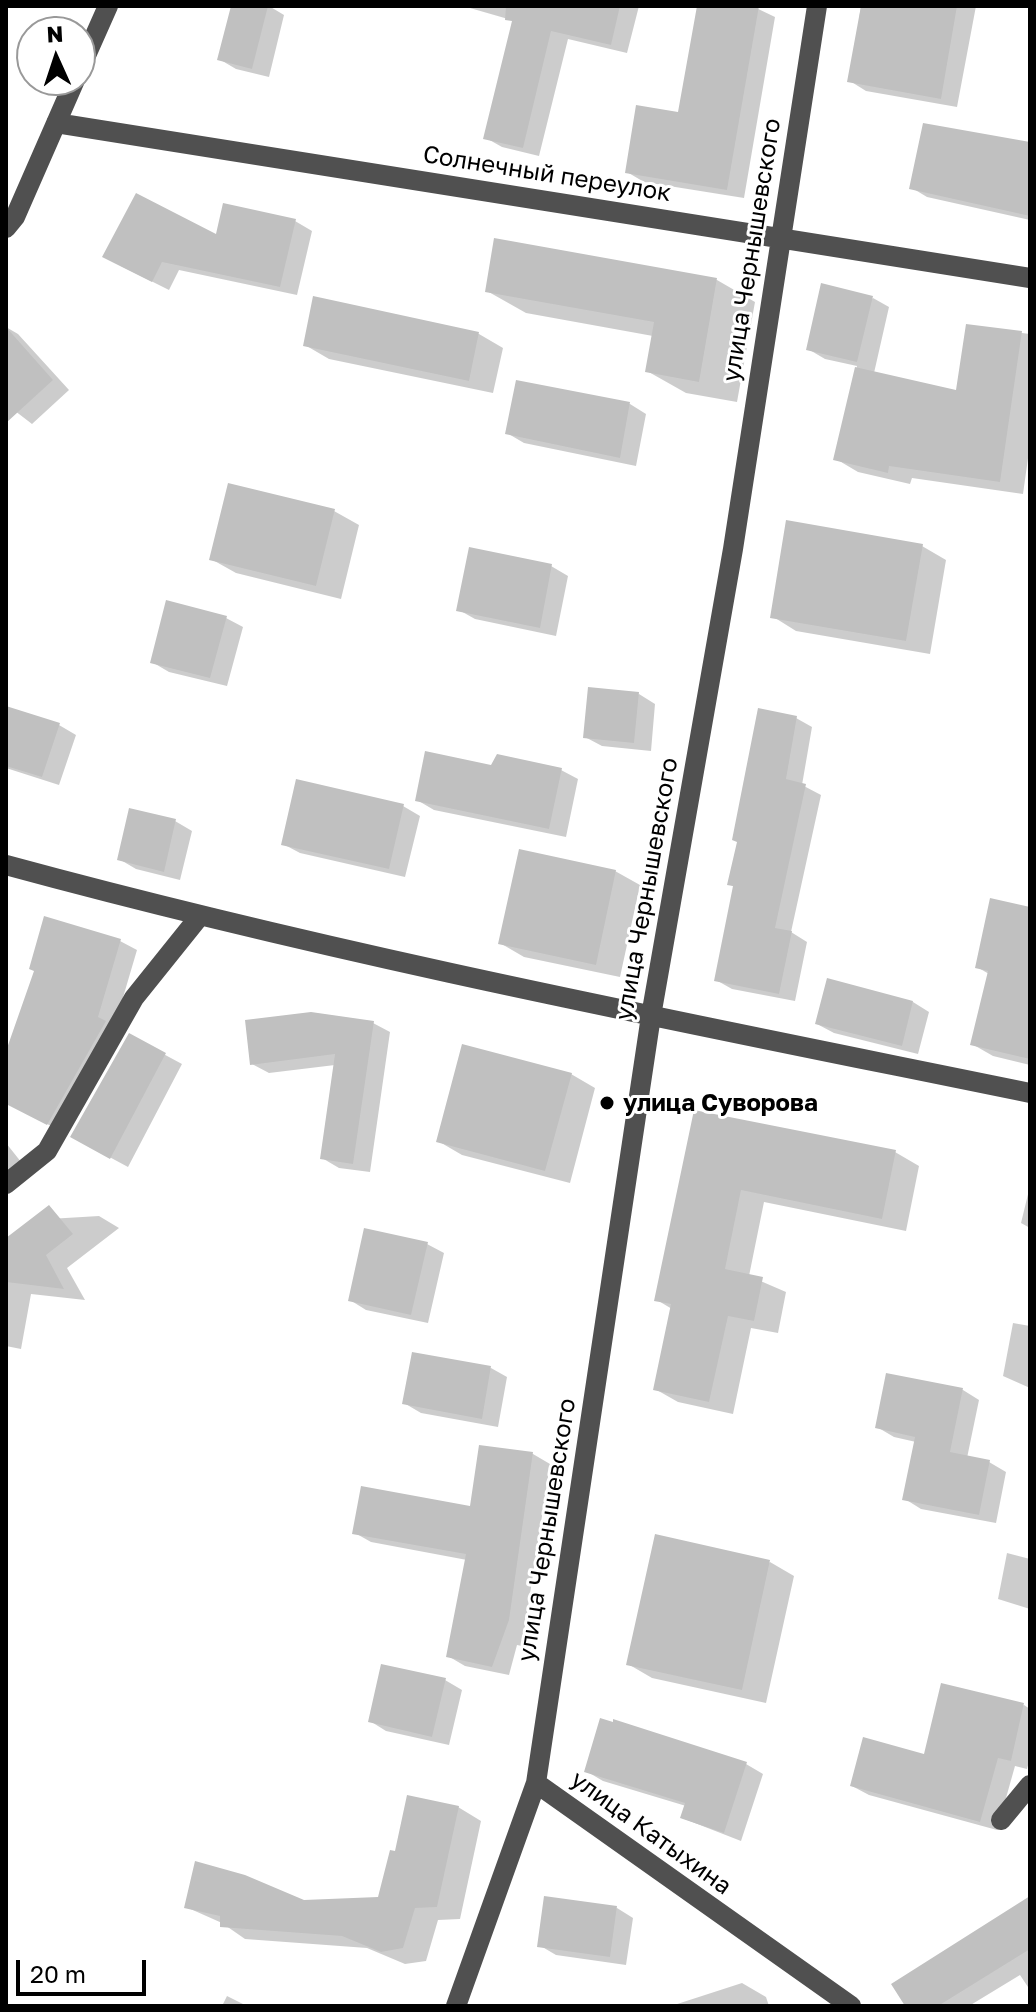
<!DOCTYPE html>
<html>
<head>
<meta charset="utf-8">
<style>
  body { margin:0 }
  #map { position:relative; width:1036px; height:2012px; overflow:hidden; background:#fff; font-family:"Golos Text",sans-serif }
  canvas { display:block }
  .frame { position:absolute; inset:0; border:8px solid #000; pointer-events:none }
  .north { position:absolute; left:16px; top:16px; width:80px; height:80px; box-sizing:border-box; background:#fff; border:2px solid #999; border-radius:50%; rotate:357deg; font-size:22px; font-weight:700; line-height:32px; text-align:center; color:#000 }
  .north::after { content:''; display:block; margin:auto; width:28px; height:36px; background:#000; clip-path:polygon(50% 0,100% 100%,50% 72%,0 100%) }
  .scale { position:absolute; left:16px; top:1960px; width:130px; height:36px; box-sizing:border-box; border:4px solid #000; border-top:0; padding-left:10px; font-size:24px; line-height:28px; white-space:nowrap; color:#000; -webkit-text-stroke:6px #fff; paint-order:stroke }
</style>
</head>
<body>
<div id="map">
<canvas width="1036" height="2012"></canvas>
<div class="frame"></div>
<div class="north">N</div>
<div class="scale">20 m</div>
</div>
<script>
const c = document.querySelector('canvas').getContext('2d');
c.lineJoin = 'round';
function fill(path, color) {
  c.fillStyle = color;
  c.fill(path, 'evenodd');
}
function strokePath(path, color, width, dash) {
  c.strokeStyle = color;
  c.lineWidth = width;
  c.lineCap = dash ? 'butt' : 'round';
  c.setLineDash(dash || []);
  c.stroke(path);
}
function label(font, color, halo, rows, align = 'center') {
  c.font = font + ' "Golos Text",sans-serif';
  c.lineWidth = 6;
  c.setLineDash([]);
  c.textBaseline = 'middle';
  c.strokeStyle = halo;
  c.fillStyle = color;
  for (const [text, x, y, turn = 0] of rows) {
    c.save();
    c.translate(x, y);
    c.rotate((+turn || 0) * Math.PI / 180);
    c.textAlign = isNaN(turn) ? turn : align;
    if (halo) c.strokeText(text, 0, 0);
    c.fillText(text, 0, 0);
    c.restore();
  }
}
const shadow = new Path2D(`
  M233 6H269L284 15 269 77 236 69 219 59Z
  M463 6H639L627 53 568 39 539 156 502 147 486 138 515 21Z
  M699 6H752L775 17 744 198 644 182 627 172 679 114Z
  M861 6H976L957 107 866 91 850 81Z
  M1030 144V220L927 197 912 188Z
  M295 221 312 231 297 295 179 270 169 290 121 266 218 237Z
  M717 280 755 302 737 402 686 393 647 371 653 336 526 313 487 291Z
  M873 298 889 307 874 373 958 392 967 326 1030 334V444L1023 494 912 478 910 484 858 472 836 459 857 366 825 359 808 349Z
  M315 299 479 334 503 348 493 393 329 359 305 345Z
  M6 327 18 334 69 390 32 424 6 404Z
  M517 382 630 404 646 414 636 466 524 443 507 433Z
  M334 511 359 525 341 599 236 573 211 559Z
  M922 546 946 560 930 654 796 631 772 616Z
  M551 566 568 576 556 636 475 619 459 610Z
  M226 618 243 627 227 686 169 672 152 662Z
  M639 694 655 704 651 751 602 746 585 737Z
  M6 709 59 725 76 735 59 785 6 768Z
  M796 718 812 727 802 785 821 795 791 932 807 942 795 1001 732 989 716 980 735 887 729 884 739 842Z
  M561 770 578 779 566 837 434 810 417 800Z
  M403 806 420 816 405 877 300 853 283 844Z
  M175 821 192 831 180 880 136 869 119 859Z
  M615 871 640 885 620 977 524 957 500 943Z
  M1030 909V1065L993 1056 972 1044 989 974 977 967Z
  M120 941 137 950 114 1028 64 1133 6 1102V1057Z
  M913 1002 929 1012 918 1054 834 1033 817 1024Z
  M373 1023 390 1032 370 1172 339 1168 322 1158 335 1065 269 1073 252 1064Z
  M130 1036 182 1064 128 1167 89 1146Z
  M571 1074 595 1088 570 1183 462 1155 438 1141Z
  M695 1112 895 1152 919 1166 906 1231 764 1202 749 1276 786 1292 778 1333 751 1328 733 1414 678 1402 655 1389 672 1309 657 1300Z
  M6 1143 29 1172 22 1177 6 1171Z
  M1030 1186V1228L1021 1223Z
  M99 1216 119 1228 67 1268 85 1300 31 1294 21 1349 6 1346V1240L32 1220Z
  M427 1244 444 1253 428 1323 366 1310 350 1300Z
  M1013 1323 1030 1326V1388L1003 1376Z
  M491 1368 507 1377 498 1427 421 1413 404 1403Z
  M888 1375 963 1390 979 1400 967 1458 989 1462 1006 1472 996 1523 921 1509 905 1499 916 1442 894 1437 877 1427Z
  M481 1447 533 1454 550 1464 522 1646 517 1645 509 1675 465 1666 448 1656 467 1560 371 1542 355 1533 472 1509Z
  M1007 1553 1030 1559V1609L998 1599Z
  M770 1562 794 1576 766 1703 652 1678 628 1664Z
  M445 1680 462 1690 449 1745 386 1731 370 1721Z
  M1024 1705 1030 1709V1758L1027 1769 1015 1766 997 1830 869 1795 852 1786 925 1757Z
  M746 1764 763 1774 741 1841 682 1818 686 1806 603 1781 586 1771Z
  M458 1807 481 1821 460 1919 438 1920 426 1961 405 1964 367 1948 245 1939 222 1923 186 1907 380 1899 396 1854Z
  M617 1908 633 1918 626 1965 556 1955 539 1945Z
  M1030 1910V1990L1020 1975 969 2006H908Z
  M742 1983 766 1997 769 2006H671Z
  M227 1996 247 2006H222Z`);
const building = new Path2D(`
  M231 6H268L252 69 217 60Z
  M506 6H620L611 45 551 31 523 148 483 139 512 21 505 20Z
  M697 6H759L727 190 625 173 636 105 678 112Z
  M861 6H957L941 99 847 82Z
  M923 123 1030 142V216L909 189Z
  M136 193 216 234 223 203 296 219 280 287 162 262 152 282 102 257Z
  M494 238 717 278 699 382 645 372 654 322 485 292Z
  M821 283 873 296 857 362 806 350Z
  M313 296 479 332 469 381 303 346Z
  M966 324 1022 331 1000 482 889 466 888 473 833 460 855 367 956 390Z
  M6 327 53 380 6 423Z
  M516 380 630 402 620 458 505 434Z
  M228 483 335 509 316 586 209 560Z
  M786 520 923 544 906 641 770 618Z
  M469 547 552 564 540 628 456 611Z
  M166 600 227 616 210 678 150 663Z
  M588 687 639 692 634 743 583 738Z
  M6 706 60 723 42 777 6 766Z
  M758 708 797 716 786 779 806 784 775 928 792 931 779 994 714 981 733 886 727 885 737 842 732 840Z
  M425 751 491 765 497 754 562 768 549 829 415 801Z
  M296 779 404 804 389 869 281 845Z
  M129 808 176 819 164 872 117 860Z
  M519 849 616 870 596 965 498 944Z
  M990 898 1030 907V1059L970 1045 988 971 975 968Z
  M44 916 121 939 98 1017 106 1021 47 1125 6 1104V1051L34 971 29 969Z
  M827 978 913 1001 902 1046 815 1024Z
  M311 1012 374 1021 353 1164 320 1159 335 1054 250 1065 245 1020Z
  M129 1033 166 1053 110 1159 70 1137Z
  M462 1044 572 1073 545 1171 436 1142Z
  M694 1110 896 1150 882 1219 741 1190 725 1269 763 1277 754 1321 728 1316 709 1402 653 1390 671 1304 654 1301Z
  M49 1205 73 1234 46 1255 64 1289 6 1282V1238Z
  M364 1228 428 1242 411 1315 348 1301Z
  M412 1352 491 1366 482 1419 402 1404Z
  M886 1373 963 1388 950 1452 990 1460 979 1515 902 1500 915 1437 875 1428Z
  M479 1445 533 1452 509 1620 492 1667 446 1657 466 1554 352 1534 361 1486 470 1506Z
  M655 1534 770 1560 742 1690 626 1665Z
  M381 1664 446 1678 432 1737 368 1722Z
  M941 1683 1024 1703 1011 1761 998 1758 980 1822 850 1786 863 1737 924 1754Z
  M600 1718 613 1722V1719L747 1762 724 1833 680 1818 685 1803 584 1772Z
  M407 1795 459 1806 437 1907 415 1908 403 1948 381 1952 342 1936 220 1927V1916L184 1908 195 1861 245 1875 304 1900 378 1897 390 1850 395 1851Z
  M544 1896 617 1906 610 1957 537 1947Z
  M1030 1896V1949L938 2006H905L891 1984Z`);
const minor = new Path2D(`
  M80 69 108 6
  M56 123 1030 278
  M6 228 15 217 75 80
  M6 865C344 957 687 1023 1030 1093
  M6 1184 47 1151 134 998 199 917
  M536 1783 851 2006
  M1001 1820 1030 1785
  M456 2006 536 1783 651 1016 733 549 817 6`);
const markers = [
  [607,1103,8,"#000"]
];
const streetNames = [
  ["Солнечный переулок",547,174,9],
  ["улица Чернышевского",752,250,-81],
  ["улица Чернышевского",647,889,-80],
  ["улица Чернышевского",547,1530,-81],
  ["улица Катыхина",651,1833,36]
];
const poiNames = [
  ["улица Суворова",623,1103]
];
fill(shadow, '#0003');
fill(building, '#c0c0c0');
strokePath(minor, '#505050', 20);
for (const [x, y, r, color] of markers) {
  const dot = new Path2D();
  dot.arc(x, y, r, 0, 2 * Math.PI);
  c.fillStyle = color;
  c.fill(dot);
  strokePath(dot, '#fff', 3);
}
label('24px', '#000', '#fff', streetNames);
label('bold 24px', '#000', '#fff', poiNames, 'left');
</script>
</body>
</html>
